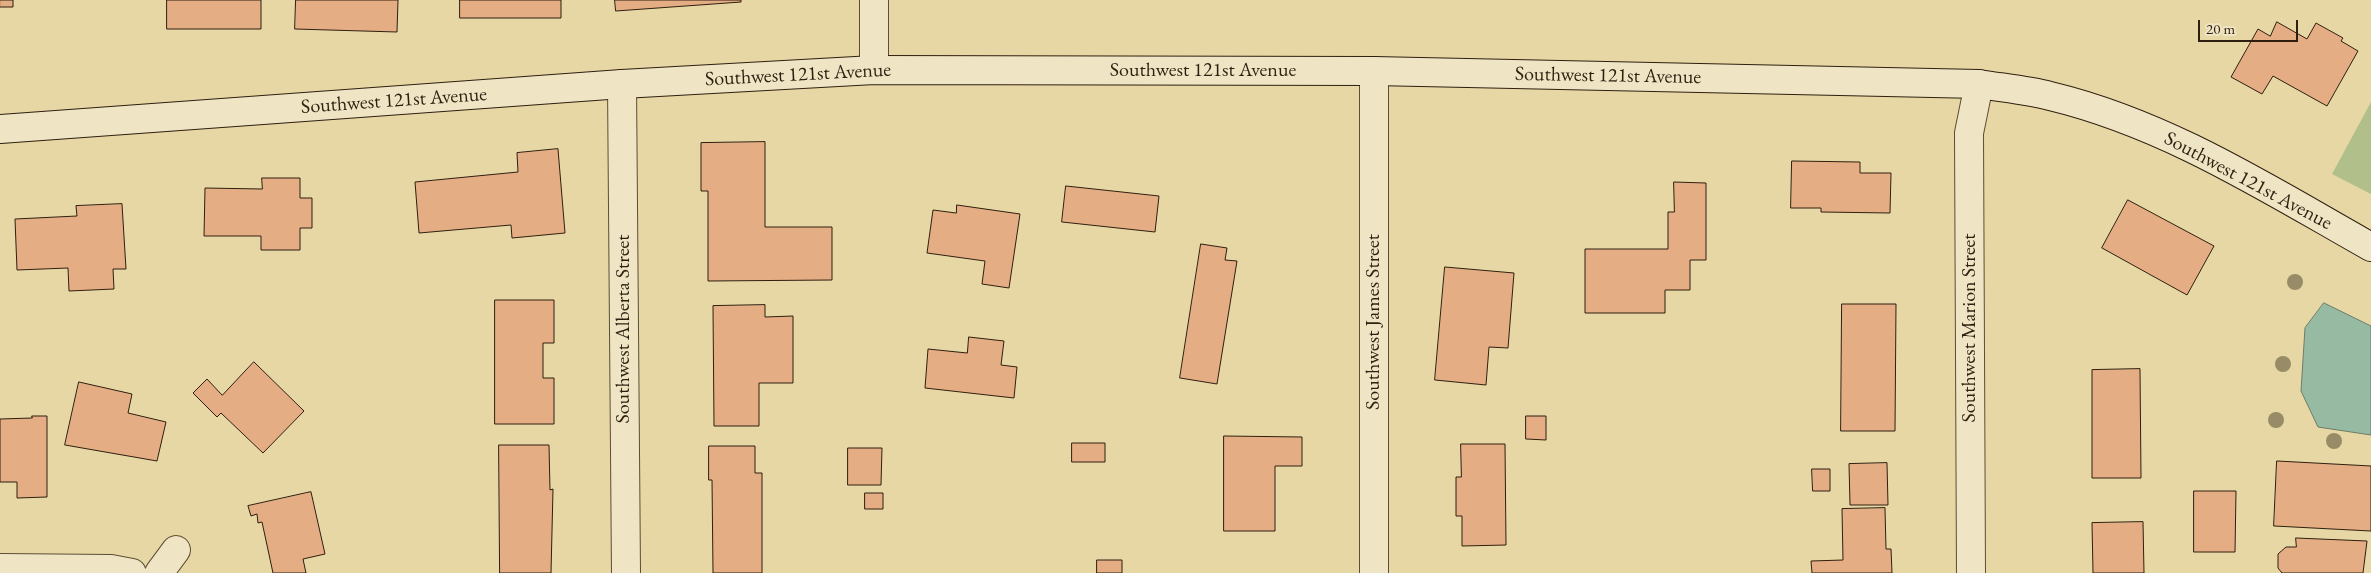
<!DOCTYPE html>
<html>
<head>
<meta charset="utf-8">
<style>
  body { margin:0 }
  #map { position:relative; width:2371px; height:573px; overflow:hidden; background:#e7d7a4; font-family:"EB Garamond",serif }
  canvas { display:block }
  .scale { position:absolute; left:2198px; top:20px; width:100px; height:22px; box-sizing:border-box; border:2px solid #2e1f10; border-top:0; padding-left:6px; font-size:15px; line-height:18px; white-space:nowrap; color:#2e1f10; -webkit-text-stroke:4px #efe5c4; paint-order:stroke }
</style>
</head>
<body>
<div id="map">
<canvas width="2371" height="573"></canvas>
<div class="scale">20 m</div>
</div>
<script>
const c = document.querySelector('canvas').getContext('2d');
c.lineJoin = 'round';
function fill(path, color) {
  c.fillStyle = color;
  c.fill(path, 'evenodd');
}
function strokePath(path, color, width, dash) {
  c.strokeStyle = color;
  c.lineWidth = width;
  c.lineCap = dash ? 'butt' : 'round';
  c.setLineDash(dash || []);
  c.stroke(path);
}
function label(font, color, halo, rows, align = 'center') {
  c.font = font + ' "EB Garamond",serif';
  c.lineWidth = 4;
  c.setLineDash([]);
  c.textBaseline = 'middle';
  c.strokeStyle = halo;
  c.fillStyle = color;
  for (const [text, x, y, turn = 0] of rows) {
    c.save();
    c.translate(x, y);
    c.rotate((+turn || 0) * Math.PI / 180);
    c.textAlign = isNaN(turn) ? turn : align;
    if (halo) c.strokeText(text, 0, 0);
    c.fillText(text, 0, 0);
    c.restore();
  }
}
const green = new Path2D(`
  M2371 102V194L2332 174Z`);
const water = new Path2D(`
  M2324 303 2371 326V435L2318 427 2301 391 2305 328Z`);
const building = new Path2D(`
  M0 0H13V7H0Z
  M167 0H261V29H167Z
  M296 0H398L397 32 295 29Z
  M460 0H561V18H460Z
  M615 0H741V2L616 11Z
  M2277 22 2307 39 2316 23 2343 38 2341 41 2358 51 2327 106 2273 76 2262 94 2231 77 2258 29 2270 36Z
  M765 142V227H832V280L708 281V191H701V143Z
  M558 149 565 233 512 238 511 225 419 233 415 182 518 172 517 153Z
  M1792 161 1860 162V173H1891L1890 213 1821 212V208H1791Z
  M262 178H300V198H312V228H300V250H261V236H204L205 188 262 189Z
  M1674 182 1706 183V260H1690V290H1665V313H1585V249H1668V212H1674Z
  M1066 186 1159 196 1155 232 1062 222Z
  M2128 200 2214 246 2187 295 2102 248Z
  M122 204 126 269H113L114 289 69 291 68 268 17 270 15 219 77 216 76 206Z
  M957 205 1020 214 1009 288 982 284 985 261 927 253 933 210 956 213Z
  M1201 244 1227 248 1225 260 1237 261 1217 384 1180 378Z
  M1445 267 1514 273 1508 348 1489 347 1486 385 1435 380Z
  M495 300H554V343H543V378H554V424H495Z
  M1842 304H1896L1895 431H1841Z
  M765 305V317L793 316V383H759V426H714L713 306Z
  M969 337 1004 341 1001 365 1017 367 1014 398 925 388 928 349 967 353Z
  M254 362 304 411 263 453 221 413 217 417 193 393 207 379 222 395Z
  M2140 369 2141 478H2092V370Z
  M79 382 132 394 128 413 166 422 157 461 65 445Z
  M32 416H47V497L17 498V482H0V419L32 418Z
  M1526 416H1546V440L1526 439Z
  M1224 436 1302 437V466H1275V531H1224Z
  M1072 443H1105V462H1072Z
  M1461 444H1505L1506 545 1462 546V516H1456V477H1461Z
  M499 445H549L550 490 553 489 551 573H500Z
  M709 446H755V473H762V573H713L712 480H709Z
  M848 448H882L881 485H848Z
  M2277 461 2371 466V531L2274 526Z
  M1887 463 1888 505H1850L1849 464Z
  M1812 469H1830V491H1813Z
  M2194 491H2236L2235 552H2194Z
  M311 492 325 554 303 559 306 573H273L262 522 258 523 257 514 251 516 248 506Z
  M865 493H883V509H865Z
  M1885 508 1886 549H1891L1892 573H1812L1811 561 1843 560 1842 509Z
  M2143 522 2144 573H2093L2092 523Z
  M2296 538 2367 541 2363 573H2282L2278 568V554L2286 547H2296Z
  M1097 560H1122V573H1097Z`);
const minor = new Path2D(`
  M874 70V0
  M1374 71V573
  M622 84 626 573
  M0 568 111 569 132 573
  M159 573 176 550
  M1971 573 1969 133 1979 84`);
const secondary = new Path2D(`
  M0 129 622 84 874 70 1374 71 1979 84C2003 88 2027 90 2050 96 2167 124 2268 189 2371 247`);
const trees = [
  [2295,282],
  [2283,364],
  [2276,420],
  [2334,441]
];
const streetNames = [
  ["Southwest 121st Avenue",1203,71],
  ["Southwest 121st Avenue",798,75,-3],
  ["Southwest 121st Avenue",1608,76,1],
  ["Southwest 121st Avenue",394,101,-4],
  ["Southwest 121st Avenue",2248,181,28],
  ["Southwest James Street",1374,322,-90],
  ["Southwest Marion Street",1970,328,-90],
  ["Southwest Alberta Street",624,329,-90]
];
fill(green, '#b1bf8a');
fill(water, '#97baa2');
strokePath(water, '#6d7c68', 1);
fill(building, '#e5ad83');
strokePath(building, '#2e1f10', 1);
strokePath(minor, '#5c4d35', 30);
strokePath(secondary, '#2e1f10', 30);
strokePath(minor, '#efe5c4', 28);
strokePath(secondary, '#efe5c4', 28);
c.fillStyle = '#978c67';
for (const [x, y] of trees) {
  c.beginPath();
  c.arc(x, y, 8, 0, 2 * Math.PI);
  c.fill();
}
label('20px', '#2e1f10', '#efe5c4', streetNames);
</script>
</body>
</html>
